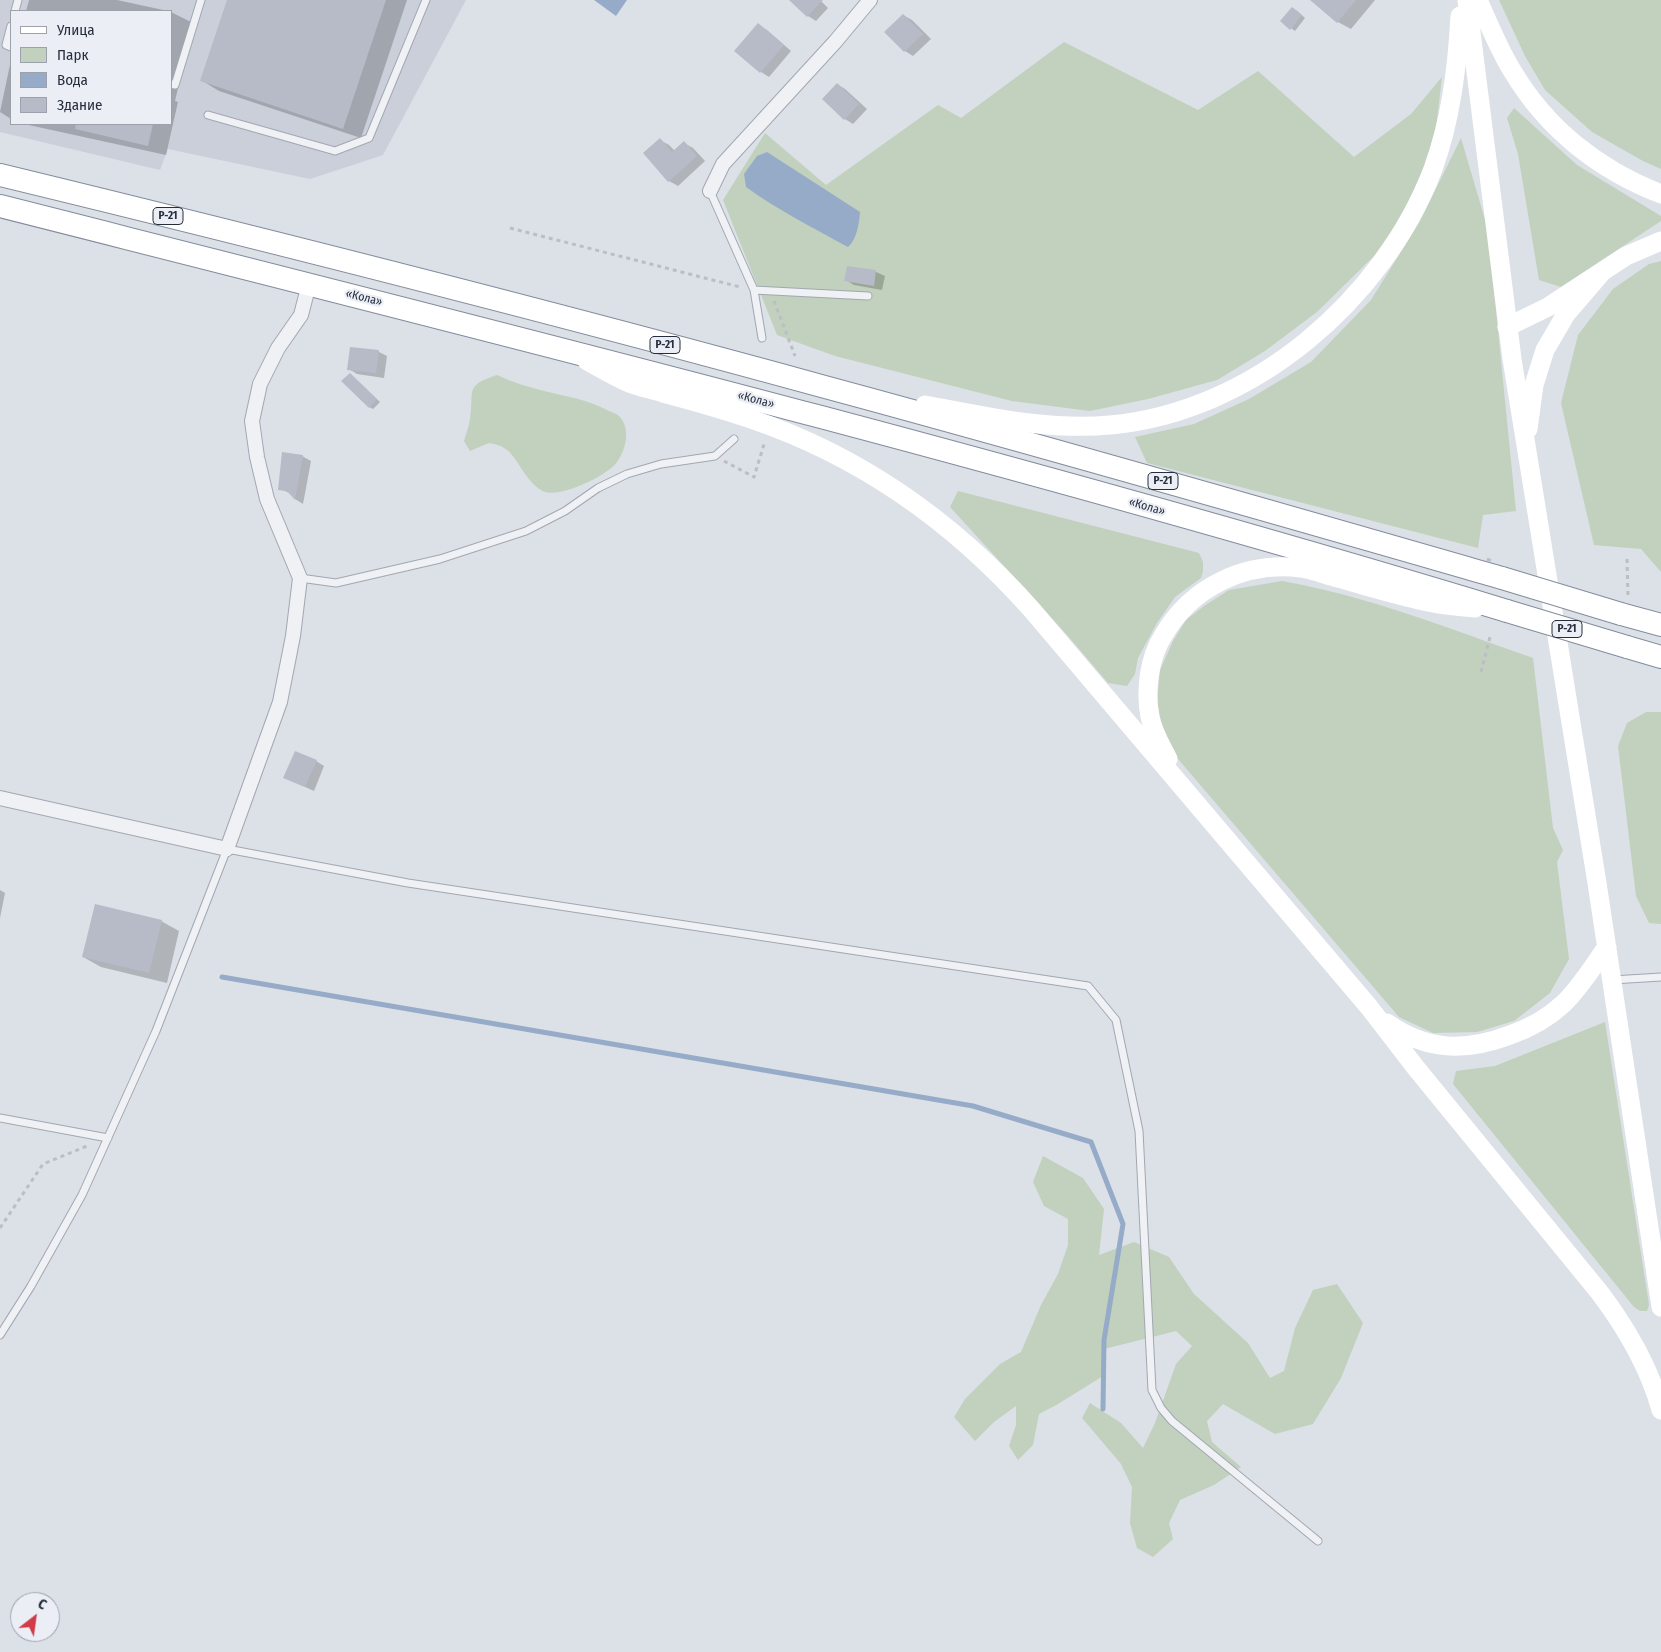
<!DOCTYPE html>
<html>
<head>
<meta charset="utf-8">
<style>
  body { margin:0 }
  #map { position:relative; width:1661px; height:1652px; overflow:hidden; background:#dce0e7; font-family:"Fira Sans Condensed",sans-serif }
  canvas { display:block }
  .legend { position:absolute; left:10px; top:10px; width:162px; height:115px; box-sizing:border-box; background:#ebeff5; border:1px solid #9ca1ab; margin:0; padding:6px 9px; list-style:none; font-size:15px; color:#262d3d }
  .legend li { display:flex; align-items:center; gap:10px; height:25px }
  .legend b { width:25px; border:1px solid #9ca1ab }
  .north { position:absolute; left:10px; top:1592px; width:50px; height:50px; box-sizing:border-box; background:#ebeff5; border:1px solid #9ca1ab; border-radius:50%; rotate:30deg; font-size:14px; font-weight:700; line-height:20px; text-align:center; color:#262d3d }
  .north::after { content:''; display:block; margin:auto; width:18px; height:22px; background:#d13c49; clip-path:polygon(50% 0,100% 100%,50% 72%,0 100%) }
</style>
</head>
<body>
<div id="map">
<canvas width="1661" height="1652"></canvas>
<ul class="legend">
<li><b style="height:6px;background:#fff"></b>Улица</li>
<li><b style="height:14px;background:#c1d1bd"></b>Парк</li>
<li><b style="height:14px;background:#96abc8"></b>Вода</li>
<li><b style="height:14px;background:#b6bbc7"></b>Здание</li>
</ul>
<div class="north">С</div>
</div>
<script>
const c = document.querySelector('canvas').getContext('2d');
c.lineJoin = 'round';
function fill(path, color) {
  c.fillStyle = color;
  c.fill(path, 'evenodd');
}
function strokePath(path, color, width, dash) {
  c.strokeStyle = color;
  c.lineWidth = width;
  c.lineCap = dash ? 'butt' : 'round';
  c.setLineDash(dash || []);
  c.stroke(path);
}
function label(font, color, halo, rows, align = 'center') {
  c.font = font + ' "Fira Sans Condensed",sans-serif';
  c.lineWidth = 4.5;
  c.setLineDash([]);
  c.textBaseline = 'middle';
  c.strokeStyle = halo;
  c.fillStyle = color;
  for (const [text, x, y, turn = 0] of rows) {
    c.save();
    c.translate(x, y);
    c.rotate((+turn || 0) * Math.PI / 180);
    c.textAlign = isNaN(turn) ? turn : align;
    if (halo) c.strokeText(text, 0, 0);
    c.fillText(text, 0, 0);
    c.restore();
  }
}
const built = new Path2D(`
  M0 0H466L383 155 310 179 168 149 160 170 0 132ZM11 11H171V124H11Z`);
const green = new Path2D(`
  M1499 0H1661V169L1643 161 1592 132 1545 90 1525 56Z
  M1064 42 1198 110 1258 71 1354 157 1411 114 1442 77 1436 129 1420 185 1399 221 1374 256 1317 312 1265 351 1217 380 1148 399 1090 411 1012 401 835 356 777 335 723 200 765 133 826 185 938 105 961 118Z
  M1514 108 1577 165 1661 216V221L1561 287 1539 280 1518 154 1507 118Z
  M1461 138 1488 230 1516 511 1483 515 1478 548 1147 463 1135 437 1194 424 1249 399 1311 362 1371 300 1420 221Z
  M1661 261V572L1641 549 1594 545 1561 403 1578 335 1613 289 1649 264Z
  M497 375C512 382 528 387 544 391 567 397 587 399 609 411 612 412 617 414 619 416 631 428 626 450 617 462 607 476 562 497 545 492 526 485 517 454 504 448 500 445 494 444 489 443L470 451 464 441C466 434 469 426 470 419 475 391 463 386 497 375Z
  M958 491 1199 553 1203 562V571L1201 578 1175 597 1157 623 1138 658 1135 674 1127 686 1108 683 1068 636 950 507Z
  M1282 581C1368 596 1450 629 1533 658L1553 828 1563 850 1557 862 1569 959 1550 993 1514 1021 1477 1032 1433 1033 1399 1017 1166 745 1157 702 1160 670 1173 641 1186 620 1204 606 1229 590Z
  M1646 712H1661V924L1649 923 1636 896 1618 746 1627 723Z
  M1605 1022 1649 1305 1647 1311H1640L1634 1307 1453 1084 1456 1071 1495 1066Z
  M1043 1156 1083 1178 1104 1209 1099 1255 1134 1242 1169 1257 1194 1294 1248 1343 1270 1378 1284 1371 1295 1328 1313 1290 1337 1284 1363 1323 1341 1378 1313 1424 1275 1434 1223 1404 1207 1421 1212 1442 1241 1467 1214 1485 1180 1500 1169 1523 1173 1539 1153 1557 1137 1548 1130 1523 1132 1487 1121 1464 1082 1418 1090 1403 1121 1423 1143 1448 1155 1423 1176 1364 1192 1346 1176 1331 1104 1349 1103 1376 1058 1404 1039 1414 1033 1445 1018 1460 1009 1446 1016 1425V1406L994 1422 975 1441 954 1417 965 1399 1000 1364 1021 1352 1041 1305 1058 1274 1068 1245V1219L1044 1206 1033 1182Z`);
const water = new Path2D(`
  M594 0H627L616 16Z
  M767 152 860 212C859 224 857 239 848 247 813 228 778 210 746 187L744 174 757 156Z`);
const shadow = new Path2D(`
  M29 0H117L168 11H26Z
  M228 0H407L361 138 219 91 201 80Z
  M791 0H820L828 8 816 21 808 16Z
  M1312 0H1375L1351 29 1338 22Z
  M1296 10 1305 18 1295 31 1281 21Z
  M171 12 193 23 175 101 178 102 166 155 24 124H171Z
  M903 15 912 20 931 39 913 56 905 51Z
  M758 25 767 30 791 51 769 77 761 72Z
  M11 60V119L0 112Z
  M837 84 845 89 867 109 853 124 845 119Z
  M660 140 669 145 675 151 684 143 693 148 705 161 678 186 669 181Z
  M848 267 876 272 885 276 882 290 854 285 846 280Z
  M379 352 387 356 384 378 357 374 349 369Z
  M350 374 380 402 373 409 369 407Z
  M302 456 311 461 303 504 295 499 292 494 280 489Z
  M316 761 324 766 314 791 285 778Z
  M0 890 5 893 0 918Z
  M161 921 179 931 167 983 101 967 83 957Z`);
const stream = new Path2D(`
  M222 977 973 1106 1091 1142 1123 1224 1104 1340 1103 1409`);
const building = new Path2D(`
  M227 0H386L343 129 200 81Z
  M789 0H823L807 17Z
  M1310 0H1356L1337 23Z
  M1292 7 1302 15 1290 30 1280 21Z
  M903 14 923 34 904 52 884 32Z
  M758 23 784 45 760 73 734 51Z
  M837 83 859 104 844 120 822 99Z
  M76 124H153L148 146 75 129Z
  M660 138 672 152 684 141 697 156 668 182 643 153Z
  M847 266 876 270 874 286 844 281Z
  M350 347 379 350 376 373 347 370Z
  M350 373 377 399 369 408 341 381Z
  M282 452 303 455 295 500 287 491 278 490Z
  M295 751 317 760 305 787 283 778Z
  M95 904 162 920 149 973 82 957Z`);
const path = new Path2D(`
  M510 228 740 287
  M774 301 795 356
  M724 461 754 477 765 441
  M1627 559 1628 596
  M1481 672 1490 637
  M0 1228 43 1164 87 1146`);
const service = new Path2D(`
  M15 11 18 0
  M11 26 6 45 11 47
  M171 84 175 85 201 0
  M208 115 335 151 369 138 426 0
  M710 191 754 290 762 338
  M754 290 868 296
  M300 578 336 583 440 559 526 531 565 511 598 488 627 474 661 464 715 456 734 439
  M1612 980 1661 977
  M0 1118 108 1138
  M0 1335 31 1286 82 1195 156 1031 227 849 408 883 1088 986 1116 1020 1139 1131 1152 1390 1161 1408 1172 1421 1318 1541`);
const minor = new Path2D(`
  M710 191 723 164 835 42 870 0
  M0 798 227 849 280 702 293 636 300 578 267 499 257 457 252 421 260 384 278 348 301 315 309 284`);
const secondary = new Path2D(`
  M1467 0 1512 359 1597 883 1661 1307
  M1478 0C1489 24 1499 50 1513 72 1547 129 1599 170 1661 194
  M1507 327 1548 307 1626 256 1661 241
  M587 361C600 368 613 376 627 382 638 387 651 389 663 393 693 401 722 409 751 419 863 457 954 522 1032 610L1369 1007 1416 1068 1600 1293C1627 1329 1649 1366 1661 1410
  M925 405C986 416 1048 431 1110 425 1253 412 1383 300 1433 169 1451 119 1457 69 1460 16
  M1528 429 1534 385 1545 350 1566 314 1602 272
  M1168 759C1161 745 1153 732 1150 717 1145 691 1149 658 1163 636 1191 587 1245 561 1301 568 1313 570 1326 575 1338 578 1365 586 1392 594 1419 600 1438 605 1456 606 1475 608
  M1387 1023C1427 1051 1465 1052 1510 1035 1530 1028 1548 1018 1563 1004 1580 988 1593 966 1607 947`);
const trunk = new Path2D(`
  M0 175C276 242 551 312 825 387 1051 448 1276 513 1502 578
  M0 206C504 334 1010 460 1507 611
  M1621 614 1661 625
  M1627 647 1661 657`);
const pathBridge = new Path2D(`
  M1487 559 1494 562`);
const trunkBridge = new Path2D(`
  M1502 578 1621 614
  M1507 611 1627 647`);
const shields = [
  [168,216,30],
  [665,345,30],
  [1163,481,30],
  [1567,629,30]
];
const shieldNames = [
  ["Р-21",168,216],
  ["Р-21",665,345],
  ["Р-21",1163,481],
  ["Р-21",1567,629]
];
const streetNames = [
  ["«Кола»",364,298,14],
  ["«Кола»",756,400,15],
  ["«Кола»",1147,507,16]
];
fill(built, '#cacfd9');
fill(green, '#c1d1bd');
fill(water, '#96abc8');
fill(shadow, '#0003');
strokePath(stream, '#96abc8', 5);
fill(building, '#b6bbc7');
strokePath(service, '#a2a7b1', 9);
strokePath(minor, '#a2a7b1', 16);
strokePath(trunk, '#838c9e', 24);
strokePath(path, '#bbbec5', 3, [4, 4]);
strokePath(service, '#eff1f5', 7);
strokePath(minor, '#eff1f5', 14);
strokePath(secondary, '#fff', 19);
strokePath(trunk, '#fff', 22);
strokePath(trunkBridge, '#838c9e', 24, []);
strokePath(pathBridge, '#bbbec5', 3, [4, 4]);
strokePath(trunkBridge, '#fff', 22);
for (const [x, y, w] of shields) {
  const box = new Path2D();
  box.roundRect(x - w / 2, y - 8.5, w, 17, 4);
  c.fillStyle = '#ebeff5';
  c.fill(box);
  strokePath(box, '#262d3d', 1);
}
label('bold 11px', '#262d3d', null, shieldNames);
label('12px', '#262d3d', '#ebeff5', streetNames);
</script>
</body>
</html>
